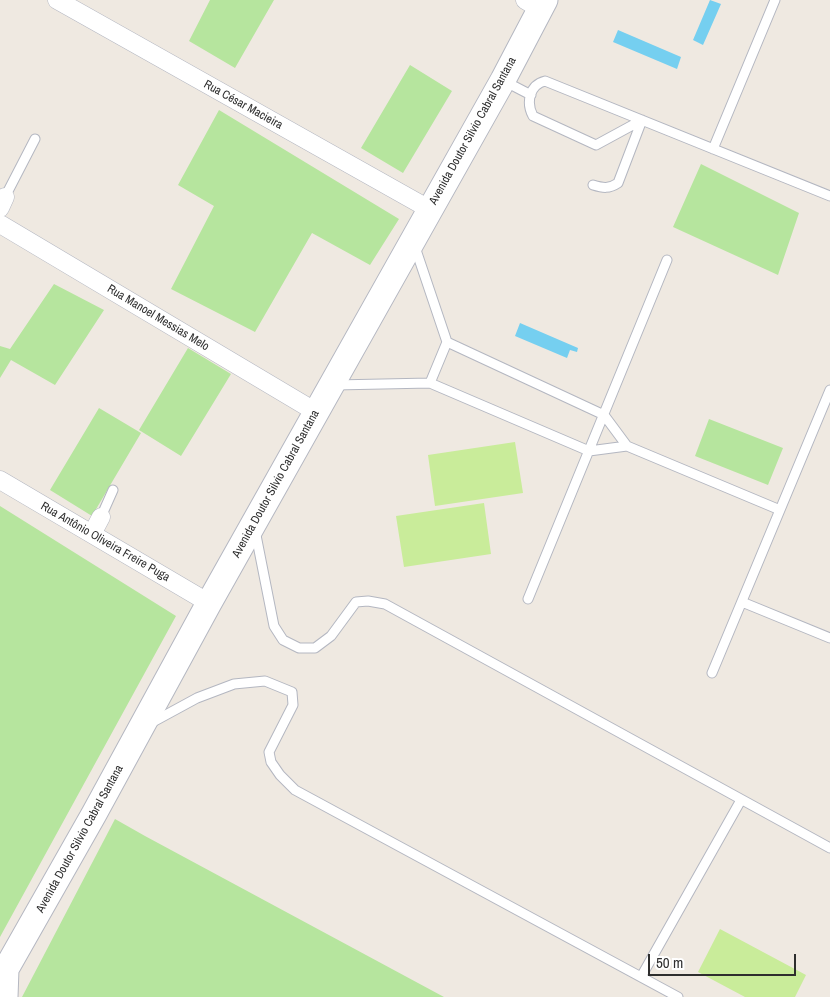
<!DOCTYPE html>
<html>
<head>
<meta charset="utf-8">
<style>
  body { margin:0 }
  #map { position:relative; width:830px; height:997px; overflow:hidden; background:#efe9e1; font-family:"Archivo Narrow",sans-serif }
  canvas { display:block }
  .scale { position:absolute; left:648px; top:954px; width:148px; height:22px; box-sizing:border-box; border:2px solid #2e2e2e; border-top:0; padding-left:6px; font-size:15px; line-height:18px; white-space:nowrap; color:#2e2e2e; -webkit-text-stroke:4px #fff; paint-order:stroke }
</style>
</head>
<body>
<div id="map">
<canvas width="830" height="997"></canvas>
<div class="scale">50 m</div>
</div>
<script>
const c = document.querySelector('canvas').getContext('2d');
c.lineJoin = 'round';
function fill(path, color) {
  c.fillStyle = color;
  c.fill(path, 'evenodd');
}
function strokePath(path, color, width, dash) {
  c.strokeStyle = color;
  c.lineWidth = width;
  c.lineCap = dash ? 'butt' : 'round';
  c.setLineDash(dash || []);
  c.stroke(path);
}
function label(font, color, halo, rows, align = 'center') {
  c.font = font + ' "Archivo Narrow",sans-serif';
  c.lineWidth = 4;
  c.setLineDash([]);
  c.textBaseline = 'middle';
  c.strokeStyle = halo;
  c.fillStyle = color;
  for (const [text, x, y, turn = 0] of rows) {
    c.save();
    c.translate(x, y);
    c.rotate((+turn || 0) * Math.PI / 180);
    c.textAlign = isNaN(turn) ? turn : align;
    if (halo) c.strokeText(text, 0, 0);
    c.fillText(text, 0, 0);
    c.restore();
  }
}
const green = new Path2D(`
  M210 0H274L235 68 189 41Z
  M410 65 452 91 403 173 361 148Z
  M219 110 399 219 370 265 312 233 255 332 171 289 214 206 178 185Z
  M701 164 799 213 778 275 673 227Z
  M54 284 104 310 55 385 11 360 0 378V346L10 349Z
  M188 348 231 374 181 456 139 430Z
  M99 408 141 433 92 516 50 490Z
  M709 419 783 448 768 485 695 456Z
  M0 506 176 616 0 937Z
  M115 819 145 836 444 997H22Z`);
const pitch = new Path2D(`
  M515 442 523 493 435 506 428 455Z
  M484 503 491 554 404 567 396 516Z
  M720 929 806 975 795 997H745L698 972Z`);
const water = new Path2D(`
  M710 0 721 4 703 45 693 40Z
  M618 30 681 57 677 69 613 42Z
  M520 323 578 348 577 352 570 350 567 358 515 336Z`);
const lane = new Path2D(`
  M504 81 531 95
  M642 120 596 145 533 116C526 103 529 85 545 81L830 196
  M713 149 775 0
  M593 185C603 188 609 189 618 183L642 120
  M5 197 35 139
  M415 247 447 342 604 415 627 446
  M430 383 447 342
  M335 385 430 383 589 451 627 446 780 510
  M101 517 113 490
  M255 530 274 626 283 640 299 648H315L331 636 356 602 368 601 385 604 830 848
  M528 599 667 260
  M742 602 830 638
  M712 673 830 390
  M151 723 197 698 234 684 265 681 292 692 293 705 269 752 271 762 280 775 295 790 678 997
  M641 977 741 800`);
const street = new Path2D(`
  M57 0 429 209
  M525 0 540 9
  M0 208 5 197
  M0 224 316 412
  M0 480 209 603
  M92 534 101 517`);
const secondary = new Path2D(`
  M0 974 6 969 94 814 209 603 503 80 545 0
  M5 997 6 969`);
const streetNames = [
  ["Rua César Macieira",243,105,29],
  ["Avenida Doutor Silvio Cabral Santana",473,131,-61],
  ["Rua Manoel Messias Melo",158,318,31],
  ["Avenida Doutor Silvio Cabral Santana",276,484,-61],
  ["Rua Antônio Oliveira Freire Puga",105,542,30],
  ["Avenida Doutor Silvio Cabral Santana",80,839,-61]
];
fill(green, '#b6e59e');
fill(pitch, '#c9ec9a');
fill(water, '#75cff0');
strokePath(lane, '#b4b7c1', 11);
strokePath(street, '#b4b7c1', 19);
strokePath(secondary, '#b4b7c1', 27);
strokePath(lane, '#fff', 9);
strokePath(street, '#fff', 18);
strokePath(secondary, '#fff', 25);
label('12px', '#2e2e2e', '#fff', streetNames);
</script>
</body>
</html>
